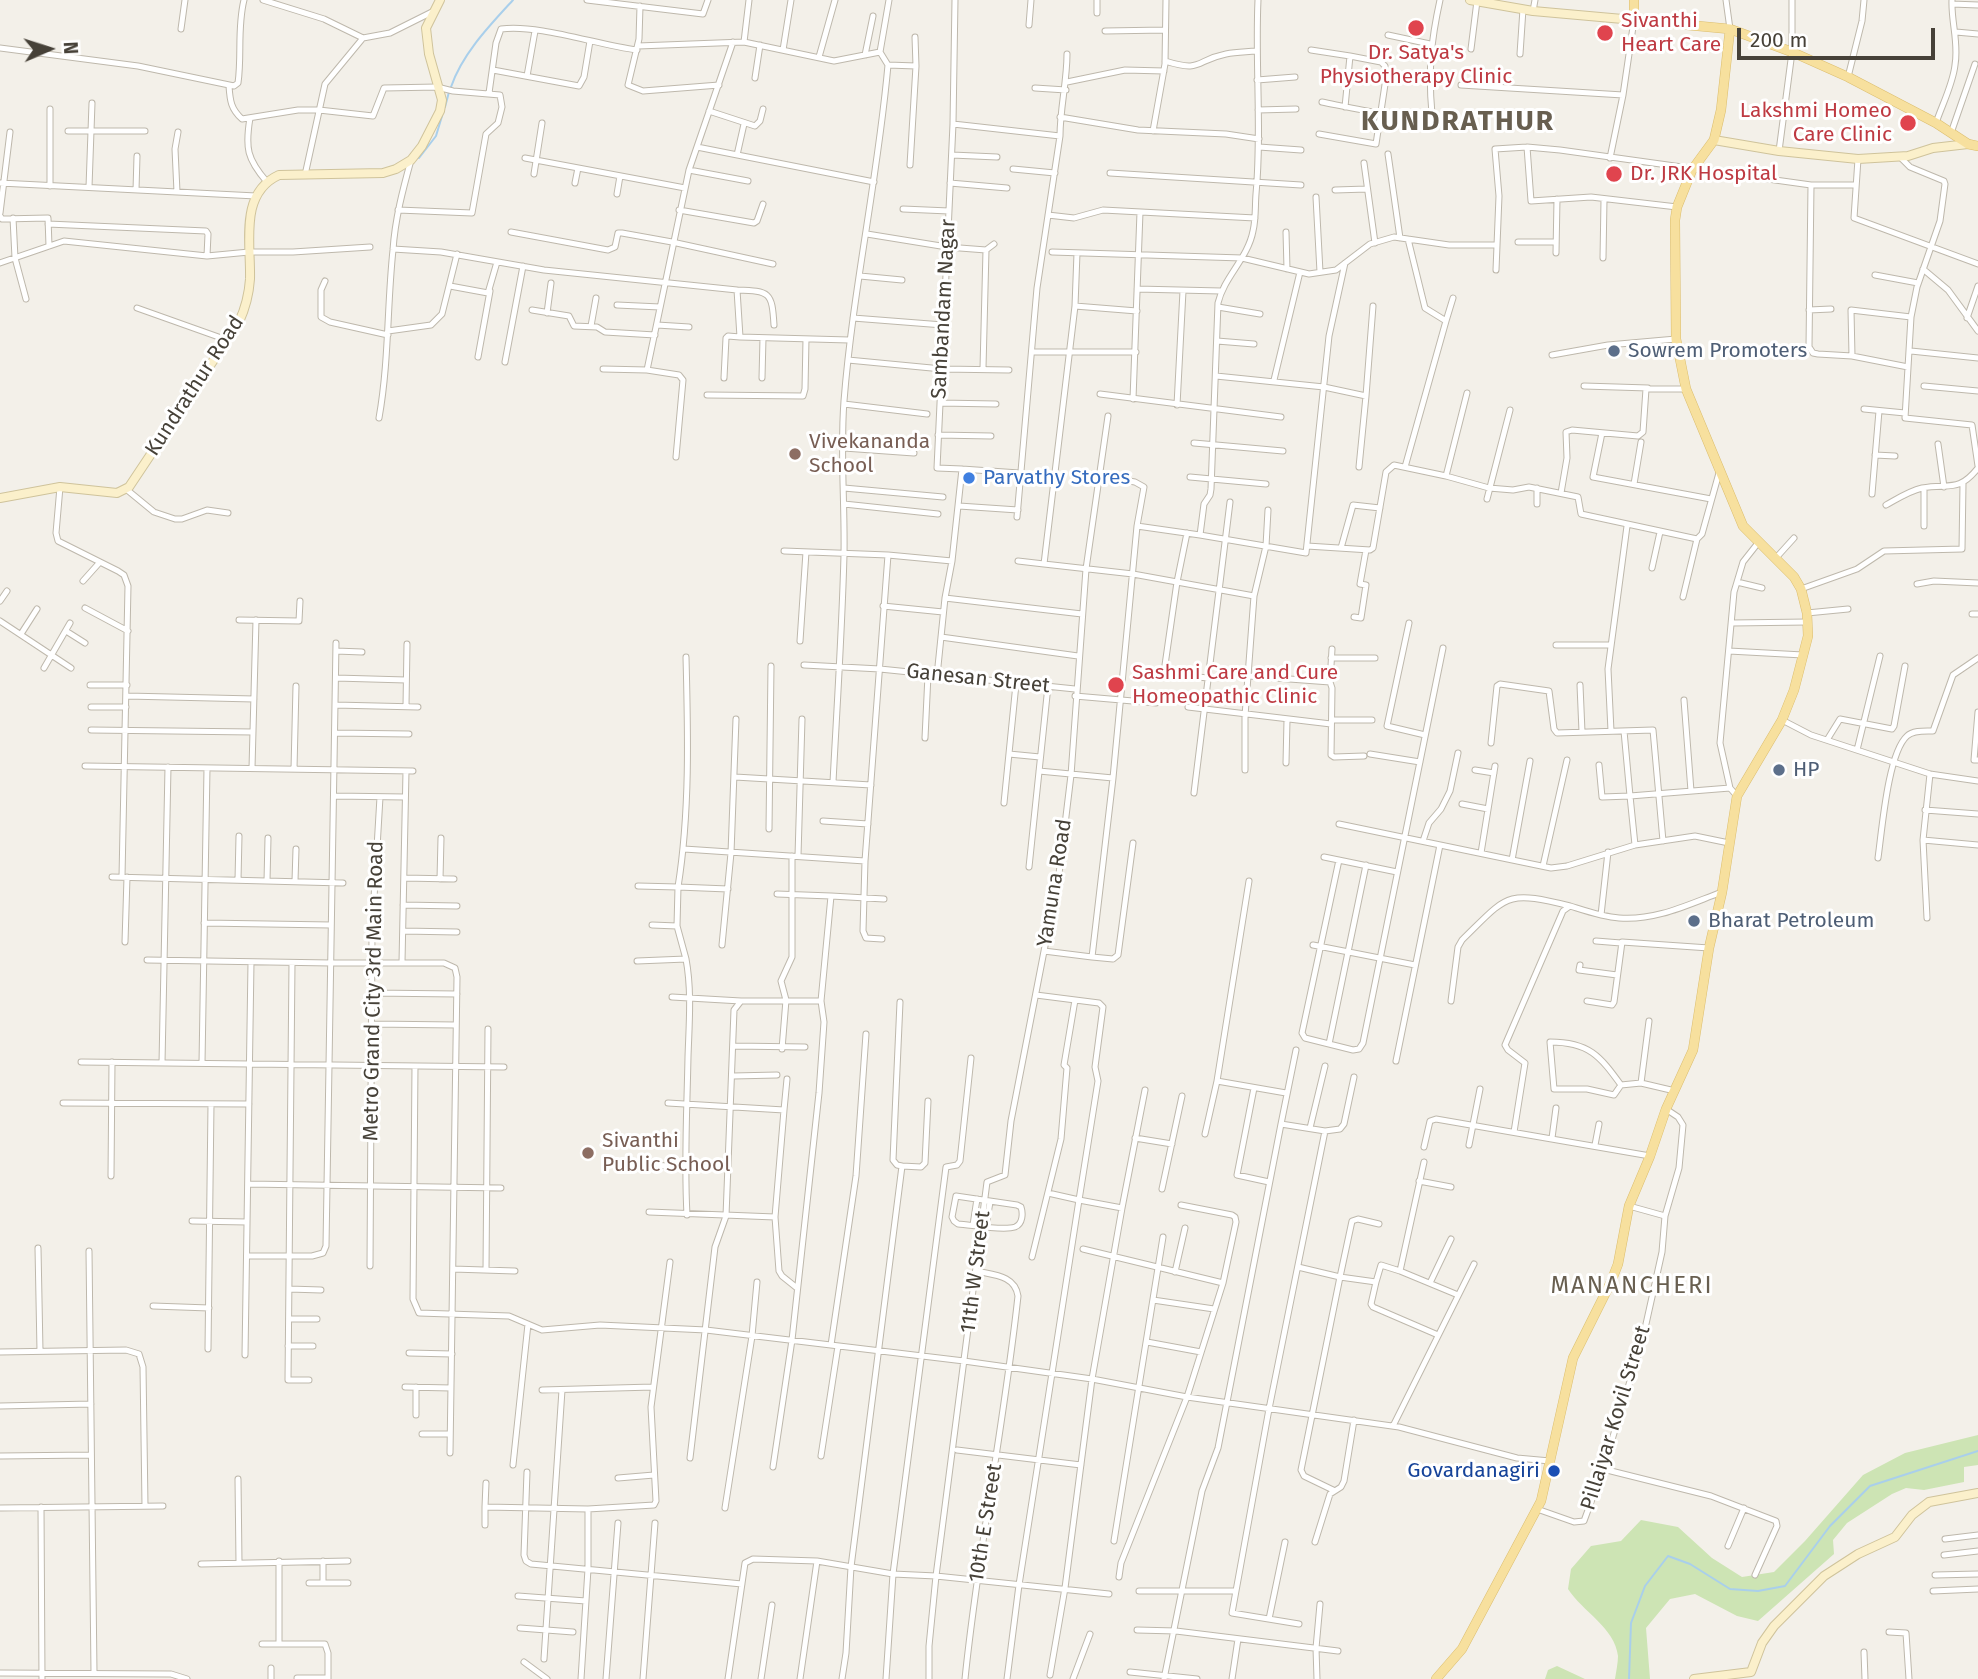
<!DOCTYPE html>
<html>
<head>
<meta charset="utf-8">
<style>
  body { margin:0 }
  #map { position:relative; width:1978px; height:1679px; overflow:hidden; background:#f3f0e9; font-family:"Fira Sans",sans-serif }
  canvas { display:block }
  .north { position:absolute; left:14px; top:14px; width:70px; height:70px; -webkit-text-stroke:5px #fff; paint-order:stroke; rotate:87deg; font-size:19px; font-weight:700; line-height:28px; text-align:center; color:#464138 }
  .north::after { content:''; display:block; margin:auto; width:24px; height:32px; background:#464138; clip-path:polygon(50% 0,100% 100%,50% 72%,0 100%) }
  .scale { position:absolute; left:1737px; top:28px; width:198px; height:32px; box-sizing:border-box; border:4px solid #464138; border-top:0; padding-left:9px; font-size:21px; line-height:24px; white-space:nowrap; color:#464138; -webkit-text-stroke:5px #fff; paint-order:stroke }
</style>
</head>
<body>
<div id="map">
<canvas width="1978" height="1679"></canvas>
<div class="north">N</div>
<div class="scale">200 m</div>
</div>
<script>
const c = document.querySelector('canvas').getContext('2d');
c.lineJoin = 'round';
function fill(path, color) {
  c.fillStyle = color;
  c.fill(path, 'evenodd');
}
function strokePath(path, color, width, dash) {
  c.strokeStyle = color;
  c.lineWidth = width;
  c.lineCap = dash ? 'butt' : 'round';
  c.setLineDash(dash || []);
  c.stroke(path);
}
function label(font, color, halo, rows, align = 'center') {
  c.font = font + ' "Fira Sans",sans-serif';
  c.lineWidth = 6;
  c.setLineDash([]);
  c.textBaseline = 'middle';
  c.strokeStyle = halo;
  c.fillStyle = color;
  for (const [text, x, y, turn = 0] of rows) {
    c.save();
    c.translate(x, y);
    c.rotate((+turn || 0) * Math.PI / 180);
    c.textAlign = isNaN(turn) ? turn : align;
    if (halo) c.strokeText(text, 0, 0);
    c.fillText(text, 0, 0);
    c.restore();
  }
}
const green = new Path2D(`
  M1978 1435V1465L1964 1467V1482L1924 1490 1906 1488 1892 1494 1847 1523 1833 1540 1834 1554 1758 1621 1737 1616 1695 1594 1670 1599 1646 1628 1650 1679H1615C1616 1672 1618 1663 1618 1656 1615 1628 1582 1611 1568 1589L1571 1569 1591 1546 1621 1541 1641 1520 1678 1527 1712 1558 1742 1577 1774 1572 1805 1541 1863 1475 1905 1453Z
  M1557 1666 1585 1679H1545L1548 1670Z`);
const stream = new Path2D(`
  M451 87C462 54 490 25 513 0
  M445 107 449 92
  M419 158 436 136 442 116
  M1629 1679 1631 1623 1645 1586 1668 1556 1690 1564 1730 1589 1758 1591 1785 1586 1830 1526 1870 1486 1978 1451`);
const street = new Path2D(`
  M263 0 324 19 363 38 390 33 432 12
  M587 0 703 14 708 0
  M1258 0C1255 65 1262 129 1256 194 1255 206 1256 219 1253 231 1248 258 1224 277 1218 303L1211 489 1210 495 1204 504 1200 535 1306 553 1329 336 1345 263
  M1726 0 1730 29
  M1952 4 1978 5
  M640 6 639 39 628 85 643 91 719 85
  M1533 11 1535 0
  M1097 13V0
  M1029 25 1031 0
  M181 29 185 0
  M1105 31 1165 30
  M1956 32 1978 34
  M1388 35 1430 44
  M744 42 749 0
  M638 46 744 42 834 61 880 52 888 65C878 178 853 288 844 401 840 452 845 504 844 555 842 631 837 706 833 782
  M0 48 138 66 234 86 238 83C242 55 237 28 244 0
  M1471 49 1477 1
  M783 50 791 0
  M1311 50 1350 56
  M880 52 889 0
  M1520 54 1523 9
  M865 55 873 16
  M819 57 835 0
  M1165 61C1203 73 1195 60 1226 54 1236 52 1246 52 1256 51
  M888 65 916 66
  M493 70 579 86 584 77 590 41
  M527 76 535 31
  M1848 77 1862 21 1864 0
  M755 78 760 45
  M1257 80 1295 77
  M1067 82 1125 70 1164 71
  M1461 85 1623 95
  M229 86C230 101 231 109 242 119L298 110H319L373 116 384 88 437 87 453 91 500 95 502 107 498 123 486 134 472 213 398 210
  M1035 88 1066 90
  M489 93 496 43 501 29C539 24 597 45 637 50
  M1322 102C1357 109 1396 119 1432 114 1428 71 1431 41 1440 0
  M1258 110 1296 109
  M709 111 755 126 760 121 763 109
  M1060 117 1138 130 1226 134 1259 139
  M250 118C245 148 247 159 267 182
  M1936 123C1942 105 1953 84 1955 65 1959 43 1951 22 1952 0
  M953 124 1060 136
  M68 131H145
  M1153 131 1165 64 1166 0
  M1951 133 1975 64
  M1319 134 1376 144 1386 78 1385 66 1381 62 1350 56 1345 107
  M697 147 874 182
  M1259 147 1301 150
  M1527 147 1531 201 1591 197 1677 207
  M1779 151 1792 52V0
  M1388 154 1400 238
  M737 155 744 124
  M952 155 997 157
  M1900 157 1910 167 1944 181 1945 184 1940 221 1917 287 1911 317 1905 418 1972 425 1978 466
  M525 158 685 188
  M1610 158 1623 95 1634 20
  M1858 159 1854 218 1978 264
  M1364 163 1375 243
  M910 165 916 66 915 37
  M1013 169 1055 173
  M689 170 748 181
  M1110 173 1301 185
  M534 174 542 123
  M305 175 325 84 363 38
  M0 183 256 196
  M575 183 578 168
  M950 183 1007 188
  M1811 185 1809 347 1813 353 1818 354 1852 356 1908 367
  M50 186V109
  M89 187 92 103
  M136 190 137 156
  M1335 190 1367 189
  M177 192 175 149 178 132
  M617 194 620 176
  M1316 197 1320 272
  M903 209 949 211
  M679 210 754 223 757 221 763 204
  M0 213 10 132
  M1048 215 1074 218 1103 210 1255 218
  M0 216 2 219 48 218 49 246
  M13 218 15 258 26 299
  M48 224 206 231 208 234 207 256
  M511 232 608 250 615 247 618 233H622L672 242 773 264
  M1286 232 1287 269
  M867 234 947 247 986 250 994 244
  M1518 242H1556
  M393 249 441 252 544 270 737 290 740 337 849 340
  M1052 252 1242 258 1309 274 1336 270 1370 244 1394 237 1449 245H1497
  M1077 253 1075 306 1044 564 1133 574 1254 596
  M1556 253 1557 199
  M1603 258 1604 200
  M0 263 64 241 207 256 249 252H293L370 247
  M1923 269 1948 290 1978 331
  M1496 270 1499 196 1495 149 1527 147 1560 150 1811 185H1855
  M1875 275 1918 283
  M860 276 902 280
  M325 281 321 290V317L330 322 388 335
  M450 286 488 293 497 262
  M1137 289 1221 291
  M737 290C770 291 772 292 774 325
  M617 305 660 307
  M1075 306 1137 311
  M1218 307 1260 314
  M137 308 227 340
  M532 310 569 316 574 326 597 327 605 332 655 335
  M1809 310 1831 309
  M547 313 551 283
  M853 318 943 325
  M1967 318 1978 286
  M1446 321 1453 298
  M657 325 689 327
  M591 326 596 298
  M388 331 431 325 442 314 457 254
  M1217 341 1254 344
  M1911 351 1978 358
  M1032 352H1136
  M1552 355 1608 345 1676 339
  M1852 356 1851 310 1911 317
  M478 357 490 291
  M848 360 942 369 1009 370
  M505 362 523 266
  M983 368 986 250
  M603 369 647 370 689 170 733 42
  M647 370 679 375 683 380 676 457
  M1216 376 1324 387 1366 396 1373 306
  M724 378 726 338 728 336 740 337
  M762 378 763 338
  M1274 380 1300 272
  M1584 386 1648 388
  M1924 386 1978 391
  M1100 394 1281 417
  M707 395 803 396 805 389 806 339
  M1133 399 1140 212
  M940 403 996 404
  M844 404 927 414
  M1177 405 1183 291
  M1864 409 1905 413
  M379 418C389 362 387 306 393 250 395 219 403 189 411 160
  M1602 433 1593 477 1711 499
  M938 435 991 436
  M1194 443 1283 451
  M1938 444 1944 487
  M844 448 914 453
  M1875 455 1895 456
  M1359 467 1366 396
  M1405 467 1446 321 1425 308 1408 239
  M962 469 1019 473
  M1446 476 1467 393
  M1190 477 1266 484
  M1634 484 1641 442
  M60 487 56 533 58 541 118 571 124 575 128 586 122 877
  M844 488 943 497
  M1537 488V504
  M126 489 154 512 175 519H182L207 510 228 513
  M1561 493 1567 458 1566 432 1572 430 1638 436 1643 432 1646 389H1686
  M1872 494 1879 411
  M1487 499 1510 410
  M844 504 938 514
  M1886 505C1897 499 1909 491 1922 488 1949 483 1958 493 1978 468
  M959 506 1018 510
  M1017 517 1037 288 1060 136C1060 108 1067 82 1067 54
  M1137 526 1200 535
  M1924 526V488
  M1307 546 1370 550 1373 548 1386 472 1394 465 1446 476 1489 488 1513 490 1529 487 1578 497 1581 514 1697 539 1702 534 1719 473
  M1341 548 1353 505 1380 508
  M784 551 888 555
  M1775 559 1794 538
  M1018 561 1044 564
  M1652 568 1660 532
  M83 581 100 562
  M1737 582 1762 588
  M1917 584 1934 581 1978 583
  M1801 589 1857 569 1884 551 1962 549 1963 484
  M1683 597 1697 539
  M945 598 1082 614
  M0 601 7 591
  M883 606 943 612
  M85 608 128 631
  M1807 613 1848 609
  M1972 614H1978
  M1354 617 1361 618 1366 585 1360 584 1366 550
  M239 620 299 621 300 601
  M0 621 71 668
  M1409 623 1387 726 1425 735
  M1732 623 1807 622
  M66 631 85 643
  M21 634 37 609
  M941 637 1078 656
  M800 641 806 552
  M1556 645H1611
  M336 651 362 652
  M1729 651 1803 655
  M1331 658H1375
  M804 665 880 669 1075 689
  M1165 665 1177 582 1187 533
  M44 668 70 623
  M1178 675 1208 678
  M937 676 945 598 952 561 962 469 937 468 953 124 955 0
  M1249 676 1330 682 1332 688 1331 755 1334 757 1364 756
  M336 678 406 680
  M1330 682 1332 649
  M90 685H127
  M1580 685 1582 732
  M127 696 254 699
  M1075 696 1156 703
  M1684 700 1691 791
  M335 705 418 707
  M406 706 407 644
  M91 707H126
  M1188 707 1331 724
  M1978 712 1974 760H1978
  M1332 720H1372
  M1782 720 1811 735 1930 774 1978 781
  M91 730 253 732
  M1611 731 1608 669 1627 526
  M335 733 409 734
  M925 738 928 675
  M1827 740 1840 719 1892 729 1894 726 1905 666
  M1491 743 1497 686 1500 684 1549 691 1554 729 1557 733 1653 730 1663 841
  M1857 750 1880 656
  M1009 754 1040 757
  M1370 754 1420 762
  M1286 763 1287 720
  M1599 765 1602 797 1630 796 1624 731
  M85 766 413 771
  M252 768 256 620
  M294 769 296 686
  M1245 770V716L1254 596 1266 546 1268 510
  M1475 770 1494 773
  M1039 771 1113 778
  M735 777 871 785
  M1194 793 1230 502
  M334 796 405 797
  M1737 796 1730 788 1720 743 1734 592 1743 562 1758 543
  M1004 803 1016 684
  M1462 804 1488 809
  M1925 810 1978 814
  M823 821 868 824
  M1339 824 1551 868 1567 866 1635 845 1695 836 1729 843
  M769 829 771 666
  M1923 840 1978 845
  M1423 841 1429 823 1441 809 1450 791 1458 753
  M1635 845 1630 796 1730 788
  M684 849 865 861
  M1481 853 1495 766
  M798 856 802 719
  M1324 857 1397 872
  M1878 858C1882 830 1888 753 1907 736 1913 730 1925 731 1933 731L1953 675 1978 658
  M1339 860 1302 1033 1305 1038 1353 1050 1359 1049 1363 1043 1443 648
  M1512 860 1530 761
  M1543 866 1567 760
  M1029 867 1048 686
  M112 877 343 883
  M404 878 454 879
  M440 879 441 838
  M238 880 239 836
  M267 881 268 838
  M295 881 296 849
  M1249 881 1217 1081 1286 1093
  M638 886 678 887C690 812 688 733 686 657
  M777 894 831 896
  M403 905 457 906
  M1601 915 1608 852
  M1927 918 1923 840 1930 774
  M204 923 331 925
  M652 925 677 926
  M403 931 457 932
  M882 939 866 938 863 931 865 861 888 555 952 561
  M1596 941 1621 943
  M125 942 127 877
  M722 945 731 853 736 719
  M1313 945 1415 965
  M1044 951 1092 957 1113 778 1137 526 1144 487 1135 482 1100 476
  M1092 957 1113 959 1118 955 1133 843
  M686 959 677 926 678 887 728 889
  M147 960 331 963H444L455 968 457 977 450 1453
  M637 961 686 959C692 991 689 1025 688 1057 687 1110 684 1162 687 1215
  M402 962 406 771
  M292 963 288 1380H309
  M1580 965 1579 970 1617 975
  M372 993 457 994
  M1036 995 1099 1003 1103 1007 1095 1067 1098 1081 1079 1200 1122 1208 1092 1379 1065 1588 1050 1675
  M672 997 741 1001
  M1451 1001 1458 947 1462 940C1508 895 1505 890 1570 906
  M1587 1001 1612 1005 1614 1002 1622 942 1709 948
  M900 1002 893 1160 897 1165 902 1166
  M1649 1021 1641 1083 1675 1091
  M372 1024 456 1025
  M1329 1044 1366 865
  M734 1046 805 1047
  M782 1049 786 1000 781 981 792 957V856
  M1396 1061 1440 845
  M81 1062 504 1067
  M162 1063 168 767
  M202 1063 207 768
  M415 1066 413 1299 419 1313 509 1316 542 1330 600 1325 706 1330 964 1361 1092 1379 1187 1397 1399 1427 1517 1458 1550 1461
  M733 1076 777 1075
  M1621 1085 1614 1095 1587 1089H1554L1550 1042C1589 1042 1600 1056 1621 1085L1641 1083
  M1254 1088 1237 1175 1269 1182
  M63 1103 249 1104
  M668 1103 784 1110 775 1217 779 1271 782 1276 797 1288
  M784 1110 787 1079
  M1281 1124 1296 1050
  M1310 1128 1325 1066
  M1514 1132 1525 1063 1508 1050 1505 1045 1563 911 1570 906C1586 911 1603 917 1619 918 1656 921 1689 904 1722 892
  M1205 1134 1217 1081
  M1135 1138 1172 1144
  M1552 1138 1556 1108
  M1469 1145 1480 1089
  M1595 1145 1599 1124
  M1424 1147 1430 1121 1436 1119 1650 1156
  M652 1165 685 1167
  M111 1176 112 1062
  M1419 1181 1451 1187
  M248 1184 501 1188
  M1162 1189 1182 1096
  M956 1196 1017 1205 1021 1207C1023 1213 1023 1224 1015 1227 1003 1231 972 1225 958 1224L954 1221 952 1217Z
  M1629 1206 1665 1216
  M1122 1208 1145 1090
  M649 1212 775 1217
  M192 1221 247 1222
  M973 1225 977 1199
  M986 1226 990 1202
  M38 1248 40 1351
  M1083 1249 1223 1283
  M89 1251 94 1672
  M247 1256H312L323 1253 326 1246 336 643
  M1032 1257 1061 1139 1067 1068 1064 1065 1075 1000
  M370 1266 372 932 380 797
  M1298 1267 1340 1277 1352 1221 1358 1219 1379 1224
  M453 1269 515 1271
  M486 1270 488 1029
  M1400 1271 1458 1295
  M1175 1272 1185 1228
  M1376 1282 1381 1265 1400 1271 1424 1162
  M1430 1283 1451 1239
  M289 1289 321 1290
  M1153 1300 1214 1309
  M153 1306 209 1308
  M289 1319H317
  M1147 1342 1201 1352
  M831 1345 856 1176 866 1034
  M288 1346H313
  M208 1349 211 1104
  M0 1352 126 1350 139 1354 143 1367 145 1506
  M409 1353 452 1354
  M245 1355 251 962
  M405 1387 451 1388
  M542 1390 653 1387
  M0 1406 91 1404
  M416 1415V1387
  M1393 1426 1474 1264
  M422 1434H450
  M957 1450 1081 1465
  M0 1456 91 1455
  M821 1456 838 1346
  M690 1458 715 1247 726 1216 734 1010 741 1001H821
  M513 1465 528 1324
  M773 1467 792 1340 819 1093 824 1022 821 1001 831 896 884 899
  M1603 1469 1711 1496 1776 1521 1777 1526 1755 1575
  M527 1472 524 1555 526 1561 531 1564 742 1584
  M618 1478 654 1475
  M238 1479 239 1563
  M486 1483 485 1507 588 1509 654 1505 656 1501 651 1407 670 1262
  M1333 1490 1304 1476 1301 1470 1340 1277 1376 1282 1371 1304 1373 1307 1438 1335
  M41 1507 42 1679
  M0 1508 163 1506
  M725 1508 752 1336 757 1282
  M1537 1509 1574 1522 1584 1521 1603 1469 1642 1342 1662 1252 1665 1216 1679 1168 1683 1125 1678 1117 1666 1109
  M485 1525V1507
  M1945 1539 1978 1535
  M1114 1541 1163 1237
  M1315 1542 1330 1494 1341 1487 1344 1481 1354 1420
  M1728 1546 1744 1508
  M1944 1555 1978 1551
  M279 1561V1643
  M323 1561V1583
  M201 1564 348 1561
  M1935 1575 1978 1574
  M1119 1577 1121 1563 1187 1397 1223 1283 1236 1222 1235 1217 1232 1215 1181 1205
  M309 1583H348
  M1139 1591H1236
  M1933 1591 1978 1589
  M518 1596 586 1601
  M1269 1619 1285 1542
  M1299 1624 1232 1613 1269 1409 1325 1131
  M520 1628 573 1632
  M1137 1630 1176 1631 1338 1651
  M1889 1632 1906 1633 1909 1679
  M262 1644H325L328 1653V1679
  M1864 1652 1865 1679
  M544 1659 562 1390
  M524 1662 547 1679
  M1130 1672 1197 1679
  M0 1673 171 1674 187 1679
  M297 1678H328
  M271 1679V1668
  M581 1679 588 1569V1509
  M606 1679 618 1523
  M643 1679 655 1523
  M728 1679 745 1563 753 1559 817 1561
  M761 1679 772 1605
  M800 1679 817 1561 893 1574 936 1576 1109 1594
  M842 1679 846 1653 851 1567 902 1166 921 1167 925 1163 928 1101
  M886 1679 893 1574 946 1167 957 1165 960 1161 971 1058
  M929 1679V1646L936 1576 987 1182 1005 1175 1011 1121 1059 874 1071 775 1086 569 1108 416
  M965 1679C978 1551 1004 1425 1018 1296 1015 1275 993 1275 976 1271
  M1007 1679 1019 1585 1079 1200 1048 1193
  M1073 1679 1090 1634
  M1164 1679 1202 1491 1218 1448 1227 1402 1281 1124 1325 1131 1340 1129 1344 1124 1354 1077
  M1232 1679 1238 1639
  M1317 1679 1316 1648 1320 1604`);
const secondary = new Path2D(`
  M1470 0 1533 11 1634 20
  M1714 140 1779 151 1858 159 1908 156 1933 148 1968 144
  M0 498 60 487 117 493 129 487 239 322C245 309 249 294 250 279 251 243 239 193 279 175L383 173 396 169 411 160 422 146 440 111 442 100 429 54 426 28 440 0
  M1694 1679 1751 1672 1762 1643 1774 1626 1824 1576 1858 1554 1895 1537 1912 1515 1929 1502 1978 1493`);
const primary = new Path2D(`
  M1634 0V20L1730 29 1792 52 1848 77 1936 123 1968 144 1978 146
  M1436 1679 1462 1649 1541 1501 1573 1358 1611 1282 1618 1264 1629 1206 1650 1156 1666 1109 1693 1050 1709 948 1722 892 1737 796 1782 720 1794 690 1808 636 1807 613 1801 589 1794 577 1743 526 1686 389 1676 339 1675 220 1677 207 1692 170 1714 140 1721 110 1730 29`);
const markers = [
  [1416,28,9,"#e0444e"],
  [1605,33,9,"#e0444e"],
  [1908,123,9,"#e0444e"],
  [1614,174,9,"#e0444e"],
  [1614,351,7,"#5c6f8a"],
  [795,454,7,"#8d6e63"],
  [969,478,7,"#3f7fe0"],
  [1116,685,9,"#e0444e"],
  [1779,770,7,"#5c6f8a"],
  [1694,921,7,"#5c6f8a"],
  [588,1153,7,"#8d6e63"],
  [1554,1471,7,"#1a4fb4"]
];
const healthNames = [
  ["Sivanthi",1621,21],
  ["Heart Care",1621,45],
  ["Dr. Satya's",1416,53,"center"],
  ["Physiotherapy Clinic",1416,77,"center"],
  ["Lakshmi Homeo",1892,111,"right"],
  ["Care Clinic",1892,135,"right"],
  ["Dr. JRK Hospital",1630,174],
  ["Sashmi Care and Cure",1132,673],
  ["Homeopathic Clinic",1132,697]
];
const streetNames = [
  ["Sambandam Nagar",944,309,-87],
  ["Kundrathur Road",195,386,-57],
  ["Ganesan Street",978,679,6],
  ["Yamuna Road",1055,883,-81],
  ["Metro Grand City 3rd Main Road",374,991,-89],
  ["11th W Street",976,1272,-83],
  ["Pillaiyar Kovil Street",1616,1418,-73],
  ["10th E Street",986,1523,-81]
];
const serviceNames = [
  ["Sowrem Promoters",1628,351],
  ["HP",1793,770],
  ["Bharat Petroleum",1708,921]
];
const educationNames = [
  ["Vivekananda",809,442],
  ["School",809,466],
  ["Sivanthi",602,1141],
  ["Public School",602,1165]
];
const shopNames = [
  ["Parvathy Stores",983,478]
];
const transitNames = [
  ["Govardanagiri",1540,1471]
];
const quarterNames = [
  ["MANANCHERI",1632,1286]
];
const districtNames = [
  ["KUNDRATHUR",1458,122]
];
fill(green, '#cde4b4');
strokePath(stream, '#a9cfeb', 2);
strokePath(street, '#beb8ac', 7);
strokePath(secondary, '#cfc39b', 10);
strokePath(primary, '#dbbd6e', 10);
strokePath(street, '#fff', 5);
strokePath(secondary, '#fbf0cb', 8);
strokePath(primary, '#f7e09e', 9);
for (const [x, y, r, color] of markers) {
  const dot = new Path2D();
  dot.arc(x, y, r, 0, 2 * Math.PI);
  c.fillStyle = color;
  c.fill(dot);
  strokePath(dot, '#fff', 2.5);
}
label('21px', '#be3a42', '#fff', healthNames, 'left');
label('21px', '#464138', '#fff', streetNames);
label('21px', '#4e5e75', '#fff', serviceNames, 'left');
label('21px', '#785e54', '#fff', educationNames, 'left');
label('21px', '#366cbe', '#fff', shopNames, 'left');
label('21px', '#164399', '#fff', transitNames, 'right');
c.letterSpacing = '2px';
label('24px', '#685f50', '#fff', quarterNames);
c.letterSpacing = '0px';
c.letterSpacing = '2px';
label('bold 28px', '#685f50', '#fff', districtNames);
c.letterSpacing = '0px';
</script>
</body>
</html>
